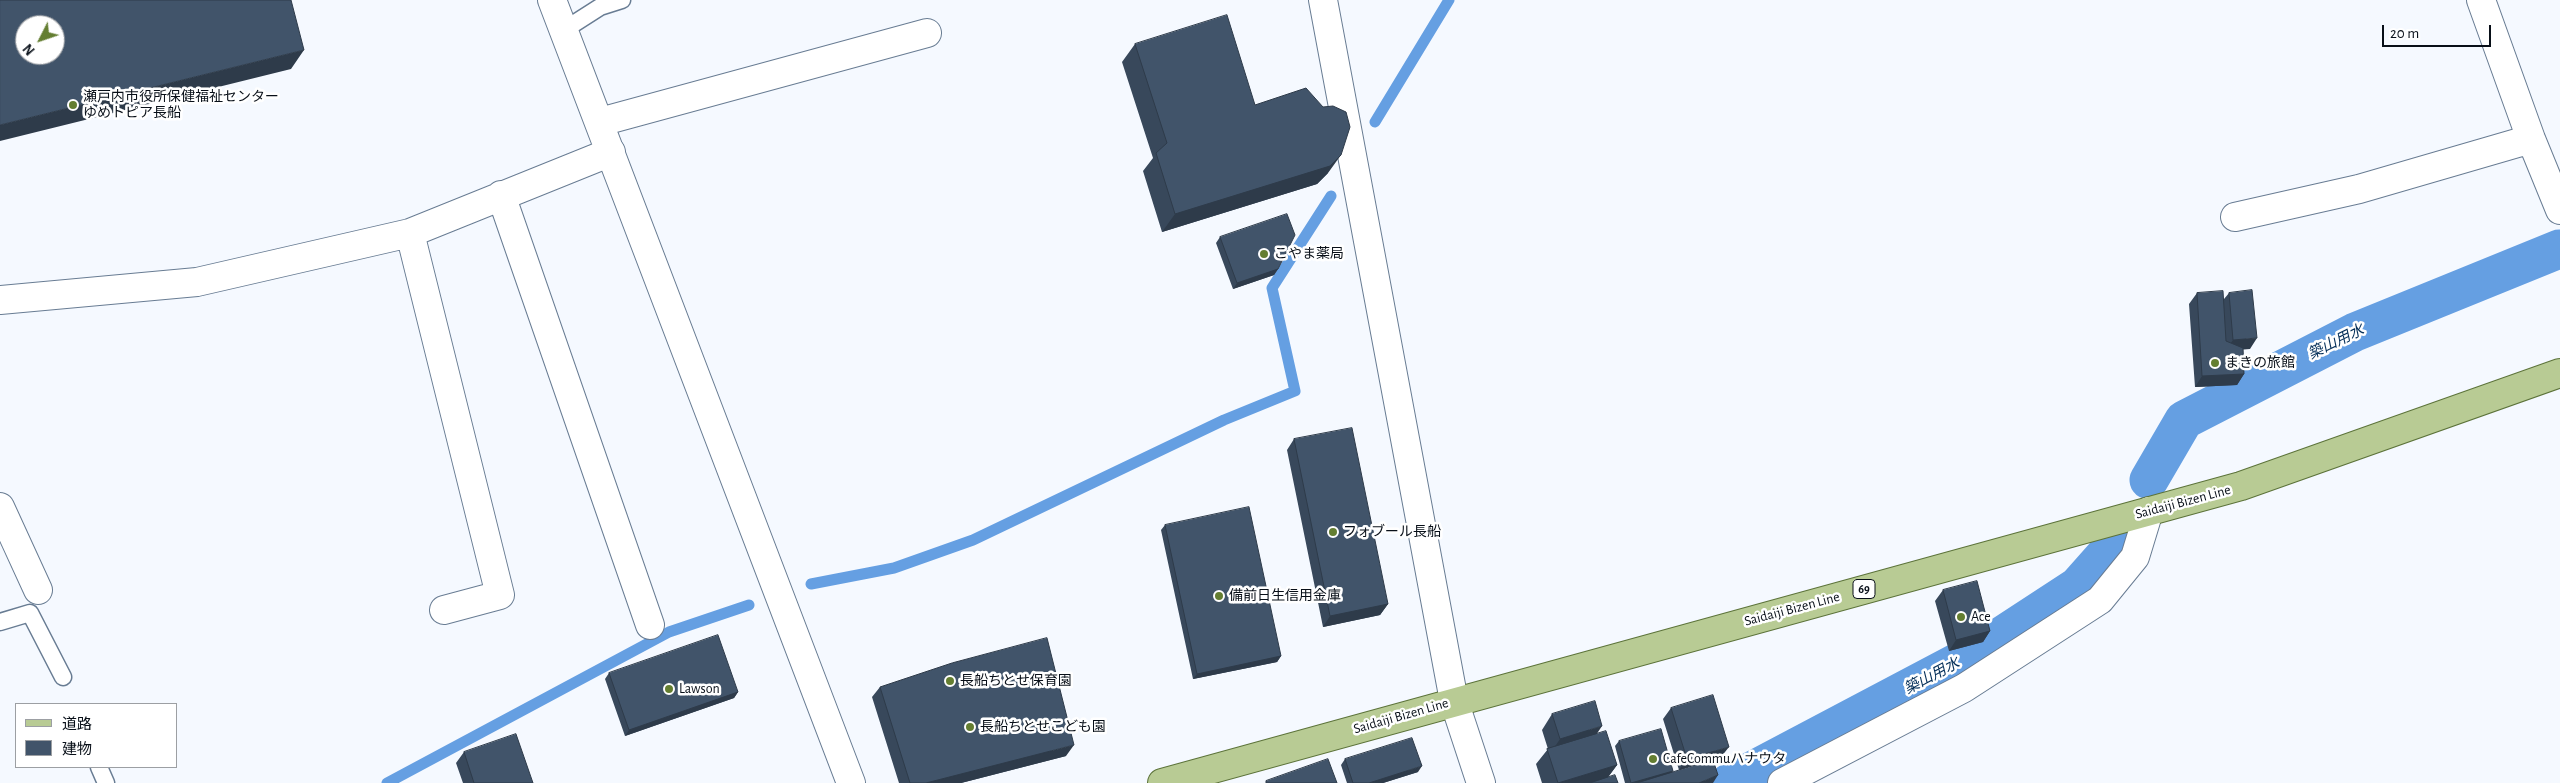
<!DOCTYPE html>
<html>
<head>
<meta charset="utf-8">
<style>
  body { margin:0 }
  #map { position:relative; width:2560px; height:783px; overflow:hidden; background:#f5f9ff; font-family:"Alegreya Sans","Noto Sans JP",sans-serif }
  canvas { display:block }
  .legend { position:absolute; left:15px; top:703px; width:162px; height:65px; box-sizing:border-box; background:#fff; border:1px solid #9c9fa3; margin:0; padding:6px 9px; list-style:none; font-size:15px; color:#080f18 }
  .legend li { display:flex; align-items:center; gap:10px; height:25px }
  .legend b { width:25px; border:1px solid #9c9fa3 }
  .north { position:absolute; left:15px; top:15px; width:50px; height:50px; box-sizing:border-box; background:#fff; border:1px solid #9c9fa3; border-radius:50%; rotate:229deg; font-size:14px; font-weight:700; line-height:20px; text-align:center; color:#080f18 }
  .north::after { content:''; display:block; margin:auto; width:18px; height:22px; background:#647e31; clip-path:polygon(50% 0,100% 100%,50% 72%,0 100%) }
  .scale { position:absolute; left:2382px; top:25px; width:109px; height:22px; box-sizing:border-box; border:2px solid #080f18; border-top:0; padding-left:6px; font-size:15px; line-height:18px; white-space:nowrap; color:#080f18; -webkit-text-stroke:4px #fff; paint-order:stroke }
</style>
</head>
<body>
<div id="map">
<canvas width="2560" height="783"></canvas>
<ul class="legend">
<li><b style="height:6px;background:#b8cb94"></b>道路</li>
<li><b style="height:14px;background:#41546a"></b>建物</li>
</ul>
<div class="north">N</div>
<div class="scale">20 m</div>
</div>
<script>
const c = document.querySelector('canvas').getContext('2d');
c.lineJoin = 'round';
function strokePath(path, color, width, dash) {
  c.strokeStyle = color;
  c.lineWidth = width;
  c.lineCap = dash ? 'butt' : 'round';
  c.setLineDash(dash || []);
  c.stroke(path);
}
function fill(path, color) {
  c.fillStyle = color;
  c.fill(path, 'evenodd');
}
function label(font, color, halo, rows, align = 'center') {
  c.font = font + ' "Alegreya Sans","Noto Sans JP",sans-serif';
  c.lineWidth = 5;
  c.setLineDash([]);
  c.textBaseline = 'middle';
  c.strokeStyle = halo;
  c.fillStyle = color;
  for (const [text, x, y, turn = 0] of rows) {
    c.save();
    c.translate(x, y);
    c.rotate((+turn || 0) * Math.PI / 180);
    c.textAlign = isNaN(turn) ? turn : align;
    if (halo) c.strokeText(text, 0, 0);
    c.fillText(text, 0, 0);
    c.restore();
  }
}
const stream = new Path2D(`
  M1375 122 1449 0
  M811 584 894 568 973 540 1224 420 1295 391 1272 288 1331 196
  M387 783 669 632 749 605`);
const canal = new Path2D(`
  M2149 480 2184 420 2355 332 2559 249
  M1729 783 1977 652 2078 586 2117 542`);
const lane = new Path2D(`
  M564 30 600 7 622 0
  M0 622 30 613 63 677
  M99 767 106 783`);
const street = new Path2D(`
  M1323 0 1454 701
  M2481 0 2531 139 2560 210
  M600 122 927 33
  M501 195 650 625
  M2235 217 2359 189 2531 139
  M410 233 500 595 444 610
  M0 300 197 282 410 233 611 152
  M0 507 38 590
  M1782 783 1964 688 2100 600 2135 557 2149 511`);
const secondary = new Path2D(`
  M552 0 851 783
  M1454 701 1481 783`);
const primary = new Path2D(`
  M1162 783 2241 486 2560 373`);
const wall = new Path2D(`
  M1135 44 1255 105 1328 173 1317 184 1162 232 1143 171 1153 158 1122 62Z
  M1220 237 1278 269 1274 275 1233 289 1216 243Z
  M2197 293 2224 299 2229 293 2250 349H2243L2244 374 2237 385 2195 387 2189 304Z
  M1294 439 1388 604 1380 615 1323 627 1287 450Z
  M1165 525 1281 656 1277 662 1193 679 1161 530Z
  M1943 590 1990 631 1983 642 1949 651 1935 601Z
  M609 673 738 692 734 698 625 736 605 679Z
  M880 687 1066 756 961 783H899L872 697Z
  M1671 708 1721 757 1679 770 1663 719Z
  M1552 714 1597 733 1617 765 1608 777 1618 783H1542L1536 764 1548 749 1542 730Z
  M1619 741 1672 772 1713 783H1625L1615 746Z
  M464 752 533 783H463L456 763Z
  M1345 759 1418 772 1383 783H1347L1341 765Z`);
const shadedWall = new Path2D(`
  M304 50 291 69 0 141V125Z
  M1341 155 1328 173 1317 184 1162 232 1175 214Z
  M1278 269 1274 275 1233 289 1237 283Z
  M2257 338 2250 349 2225 351 2233 340Z
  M2244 374 2237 385 2195 387 2202 376Z
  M1388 604 1380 615 1323 627 1330 616Z
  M1990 631 1983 642 1949 651 1956 640Z
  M1281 656 1277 662 1193 679 1197 674Z
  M738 692 734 698 625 736 629 730Z
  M1602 726 1592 741 1550 754 1560 739Z
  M1074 745 1066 756 961 783H926Z
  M1729 747 1721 757 1679 770 1687 759Z
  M1617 765 1606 780 1598 783H1559Z
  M1422 766 1418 772 1383 783H1369Z
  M1673 771 1669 776 1646 783H1630Z
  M1718 775 1713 783H1699Z`);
const building = new Path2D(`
  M0 0H291L304 50 0 125ZM25 25H55V55H25Z
  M1227 15 1255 105 1306 88 1323 107 1333 106 1346 112 1350 127 1341 155 1330 166 1175 214 1156 153 1167 143 1135 44Z
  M1287 214 1295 235 1278 269 1237 283 1220 237Z
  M2252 290 2257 338 2233 340 2229 293Z
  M2223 291 2226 341 2243 348 2244 374 2202 376 2197 293Z
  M1352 428 1388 604 1330 616 1294 439Z
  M1249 507 1281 656 1197 674 1165 525Z
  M1977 581 1990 631 1956 640 1943 590Z
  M718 635 738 692 629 730 609 673Z
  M1047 638 1074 745 926 783H910L880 687 952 663Z
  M1713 695 1729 747 1687 759 1671 708Z
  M1595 701 1602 726 1560 739 1552 714Z
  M1661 729 1673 771 1631 783 1619 741Z
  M1606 731 1617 765 1558 783 1547 749Z
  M516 734 533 783H474L464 752Z
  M1412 738 1422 766 1369 783H1353L1345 759Z
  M1328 759 1337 783H1266V781Z
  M1713 760 1718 775 1699 783H1637Z
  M1615 775 1618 783H1590Z`);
const markers = [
  [73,105,5,"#647e31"],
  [1264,254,5,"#647e31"],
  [2215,363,5,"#647e31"],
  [1333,532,5,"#647e31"],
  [1219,596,5,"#647e31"],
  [1961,617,5,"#647e31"],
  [950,681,5,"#647e31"],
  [669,689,5,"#647e31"],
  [970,727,5,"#647e31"],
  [1653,759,5,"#647e31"]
];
const shields = [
  [1864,589,22]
];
const shieldNames = [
  ["69",1864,589]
];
const poiNames = [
  ["瀬戸内市役所保健福祉センター",83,97],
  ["ゆめトピア長船",83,113],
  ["こやま薬局",1274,254],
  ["まきの旅館",2225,363],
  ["フォブール長船",1343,532],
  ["備前日生信用金庫",1229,596],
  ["Ace",1971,617],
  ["長船ちとせ保育園",960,681],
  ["Lawson",679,689],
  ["長船ちとせこども園",980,727],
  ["CafeCommuハナウタ",1663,759]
];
const streetNames = [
  ["Saidaiji Bizen Line",2183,502,-15],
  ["Saidaiji Bizen Line",1792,609,-15],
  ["Saidaiji Bizen Line",1401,716,-16]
];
const waterNames = [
  ["築山用水",2336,342,-26],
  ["築山用水",1932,676,-28]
];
strokePath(stream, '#659fe2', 11);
strokePath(canal, '#659fe2', 39);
strokePath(lane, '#687c93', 19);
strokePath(street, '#687c93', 30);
strokePath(secondary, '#687c93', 30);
strokePath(primary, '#5c733a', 30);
strokePath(lane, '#fff', 16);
strokePath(street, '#fff', 28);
strokePath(secondary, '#fff', 28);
strokePath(primary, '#b8cb94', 28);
fill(wall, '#38485b');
fill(shadedWall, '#2e3b4a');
fill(building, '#41546a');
strokePath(building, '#2e3b4a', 1);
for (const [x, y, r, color] of markers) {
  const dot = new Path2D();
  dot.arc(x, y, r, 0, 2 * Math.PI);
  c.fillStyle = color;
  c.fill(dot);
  strokePath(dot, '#fff', 2);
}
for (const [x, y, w] of shields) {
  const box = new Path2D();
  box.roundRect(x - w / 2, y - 9.5, w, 19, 4);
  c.fillStyle = '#fff';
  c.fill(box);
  strokePath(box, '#080f18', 1);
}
label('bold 12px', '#080f18', null, shieldNames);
label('14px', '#080f18', '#fff', poiNames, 'left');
label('14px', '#080f18', '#fff', streetNames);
label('italic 15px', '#032e58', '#fff', waterNames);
</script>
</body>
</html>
